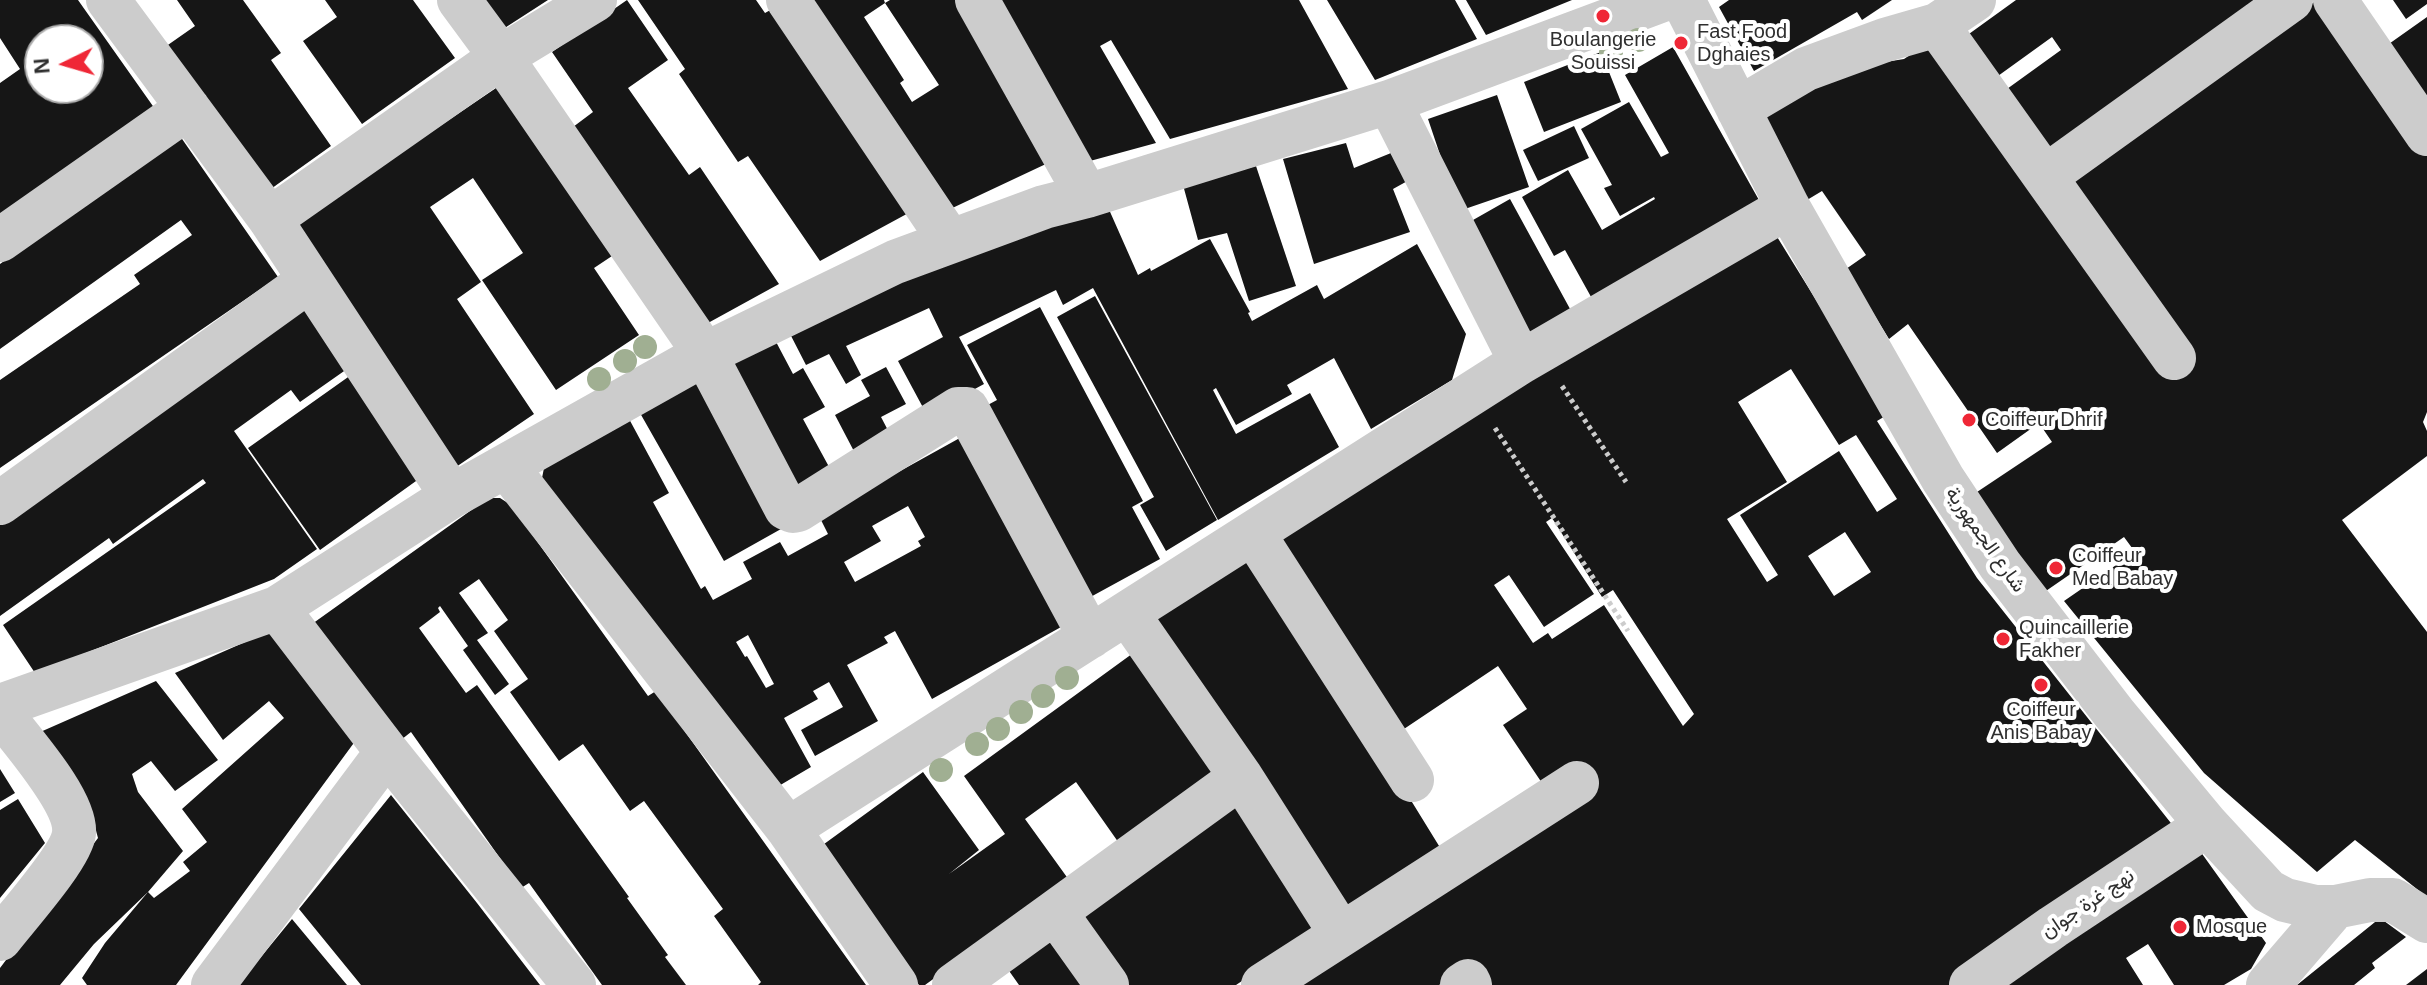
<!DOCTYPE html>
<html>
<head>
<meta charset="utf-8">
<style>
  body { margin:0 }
  #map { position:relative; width:2427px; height:985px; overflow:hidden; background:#fff; font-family:Arial,sans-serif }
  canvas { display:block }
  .north { position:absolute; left:24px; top:24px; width:80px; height:80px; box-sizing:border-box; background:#fff; border:2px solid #acacac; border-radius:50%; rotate:265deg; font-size:22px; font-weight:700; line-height:32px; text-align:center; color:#2f2f2f }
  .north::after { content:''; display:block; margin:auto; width:28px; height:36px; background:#ef2736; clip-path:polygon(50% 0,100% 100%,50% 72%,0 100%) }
</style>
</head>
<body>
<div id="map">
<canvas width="2427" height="985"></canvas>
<div class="north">N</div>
</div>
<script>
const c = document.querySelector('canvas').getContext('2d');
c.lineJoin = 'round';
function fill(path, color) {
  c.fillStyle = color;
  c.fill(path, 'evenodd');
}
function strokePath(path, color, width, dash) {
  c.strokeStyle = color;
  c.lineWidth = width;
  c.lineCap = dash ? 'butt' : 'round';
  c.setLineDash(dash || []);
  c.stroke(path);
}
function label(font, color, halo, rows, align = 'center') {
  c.font = font + ' Arial,Vazirmatn,sans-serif';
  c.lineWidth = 8;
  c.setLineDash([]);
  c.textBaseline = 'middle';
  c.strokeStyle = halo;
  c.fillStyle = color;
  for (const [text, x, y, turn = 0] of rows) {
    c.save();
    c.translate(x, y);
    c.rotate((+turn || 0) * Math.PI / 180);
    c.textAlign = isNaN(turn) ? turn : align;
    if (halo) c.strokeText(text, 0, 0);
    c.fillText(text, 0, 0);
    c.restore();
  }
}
const building = new Path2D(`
  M0 0H78L155 109 0 217V83L20 69 0 38ZM40 40H88V88H40Z
  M177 0H243L281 53 271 60 331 146 268 191 165 47 195 26Z
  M325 0H413L455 58 362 124 303 41 337 17Z
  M477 0H548L500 31Z
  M627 0 668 60 628 88 689 175 700 167 779 284 708 323 573 127 593 112 552 52Z
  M638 0H756L765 13 774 8 914 210 820 261 748 156 738 162 679 74 685 69Z
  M808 0H884L885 3 864 17 904 80 900 83 912 102 939 85 885 3 890 0H957L1048 163 946 211Z
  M1000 0H1299L1348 89 1170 139 1111 40 1100 46 1156 143 1090 161Z
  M1327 0H1455L1477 39 1375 80Z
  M1466 0H1572L1486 35Z
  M1729 0H1892L1862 20 1857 12 1754 71 1719 7Z
  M2016 0H2271L2048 161 2000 94 2061 50 2052 37 1991 81 1962 39Z
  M2317 0H2320L2427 156V412L2423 422 2427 431V456L2342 520 2427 632V897L2355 840 2317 872 2204 773 2064 601 2135 552 2124 537 2043 593 1977 492 2052 442 2039 423 1997 453 1908 324 1889 339 1846 269 1866 255 1822 191 1807 200 1761 114 1836 70 1904 59 1928 43 2064 174Z
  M2393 0H2427V4L2406 19Z
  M2427 17V107L2386 46Z
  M1673 47 1764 209 1595 304 1565 250 1554 256 1522 197 1568 170 1602 230 1655 199 1654 197 1620 216 1604 188 1612 185 1581 129 1629 102 1661 157 1669 153 1625 75Z
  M1601 52 1621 102 1544 132 1524 82Z
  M499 86 612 256 594 268 639 335 556 390 482 280 523 253 473 178 430 207 481 282 457 299 534 414 456 467 294 225Z
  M1497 95 1529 187 1459 211 1428 119Z
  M1574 126 1589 158 1538 181 1523 150Z
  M180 136 278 277 0 468V380L140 284 134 275 192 235 181 220 0 349V264Z
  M1346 143 1354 168 1396 151 1411 179 1393 189 1410 232 1314 264 1283 159Z
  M1256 166 1296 286 1249 301 1227 233 1198 240 1183 185Z
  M1510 199 1575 318 1527 345 1466 224Z
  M1107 205 1138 275 1150 268 1151 271 1210 239 1250 312 1248 313 1252 321 1317 285 1324 299 1417 244 1466 334 1452 380 1371 429 1334 358 1287 385 1292 394 1236 425 1216 388 1213 390 1236 434 1310 393 1339 447 1218 520 1093 288 1063 305 1056 290 959 337 984 384 927 415 898 361 943 337 929 308 846 346 861 375 846 384 829 354 806 365 788 330 911 270Z
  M1771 227 1887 415 1877 421 1977 578 2178 832 1956 985H1486L1472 963 1439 985H1300L1546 789 1503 725 1527 709 1498 666 1392 737 1270 545ZM1791 369 1839 445 1856 435 1897 499 1877 512 1839 451 1740 515 1778 575 1767 582 1727 519 1787 482 1738 402ZM1552 518 1602 597 1613 590 1694 714 1683 726 1604 605 1552 639 1548 633 1533 643 1494 585 1509 575 1544 627 1594 594 1546 522ZM1845 532 1871 572 1834 596 1808 556Z
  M1095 296 1217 520 1166 551 1140 505 1154 497 1057 317Z
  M304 307 347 369 300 402 291 390 234 431 317 549 274 579 35 673 3 625 206 483 203 479 113 544 109 538 0 616V524Z
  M1040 307 1143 501 1132 507 1160 559 1085 600 984 407 997 400 967 345Z
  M774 338 793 374 803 368 825 407 803 419 834 476 798 495 727 363Z
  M886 367 906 404 881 417 892 438 857 457 835 415 870 396 861 380Z
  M351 375 423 476 320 550 248 448Z
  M700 380 781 529 724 561 640 413Z
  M628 417 669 493 653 502 701 589 705 586 713 600 752 579 743 562 780 542 788 556 828 534 819 516 967 434 1070 622 932 699 895 631 884 637 888 643 847 665 878 721 815 756 801 730 843 707 829 682 813 691 818 699 784 718 811 767 777 787 541 483 545 463ZM908 506 925 537 918 541 921 546 855 582 844 562 881 541 872 526ZM748 635 774 684 766 688 747 656 745 657 736 642Z
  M492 498H500L511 505 648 696 656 691 866 985H758L761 982 714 916 723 909 644 801 630 811 583 744 559 761 510 692 528 679 494 631 508 620 479 579 459 593 488 633 477 640 509 684 495 695 463 650 468 646 440 606 438 608 440 612 419 628 466 693 477 685 629 897 627 898 668 955 665 957 686 985H602L529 883 521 888 411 732 397 743 312 624 484 501Z
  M1258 552 1444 854 1345 916 1154 620Z
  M270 631 356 740 176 985H87L82 978 105 943 148 892 154 898 190 871 183 862 207 842 182 809 284 718 269 701 223 740 175 673Z
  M1136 651 1223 772 1121 846 1076 782 1025 819 1069 880 925 985H919L820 847 923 772 979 850 949 874 1005 834 964 776Z
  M156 681 218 760 175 791 151 761 132 774 138 792 183 851 148 892 94 944 60 985H0V968L98 838 91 812 38 733Z
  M0 769 15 793 0 802Z
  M1234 794 1324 926 1236 985H1129L1081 911Z
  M391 795 477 903 540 985H361L299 909Z
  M18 799 45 843 0 898V810Z
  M2195 844 2266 943 2251 969 2224 985H2174L2148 944 2126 958 2143 985H1995Z
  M2380 918 2406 937 2372 963 2375 968 2354 985H2297Z
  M292 919 347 985H238Z
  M1052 936 1086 985H1019L1007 968Z
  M2427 969V985H2406Z`);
const path = new Path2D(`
  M1562 386 1626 482
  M1495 428 1628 631`);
const minor = new Path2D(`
  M108 0 270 219 452 496
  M459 0 501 57 595 0
  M788 0 950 241
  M977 0 1087 196
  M1683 0 1788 207 1943 479 2000 565 2114 713 2207 825 2268 891 2285 900 2315 907H2335L2370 900H2393L2427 921
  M2335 0 2427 134
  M1937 25 2174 358
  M1389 102 1521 362
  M1738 109 1806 69 1885 40 1937 25 1974 0
  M2046 176 2291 0
  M270 219 501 57 705 354 786 508 793 511 798 510 958 409H967L1090 637
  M0 240 188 108
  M506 466 788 829 896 985
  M0 503 310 280
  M1253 533 1412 780
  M277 608 387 752 574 985
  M1127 613 1241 777 1341 934
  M0 706 277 608 452 496 705 354 895 262 1044 207 1087 196 1389 102 1663 0
  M0 712C20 739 77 801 74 833 72 856 16 918 0 939
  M788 829 1521 362 1788 207
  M1055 912 1241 777
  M213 985 387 752
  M954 985 1055 912 1107 985
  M1263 985 1577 783
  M1462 985 1468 981 1470 985
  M1971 985 2053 927 2207 825
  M2268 985 2335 907`);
const trees = [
  [1638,40],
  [1611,53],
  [645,347],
  [625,361],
  [599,379],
  [1067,678],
  [1043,696],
  [1021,712],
  [998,729],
  [977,744],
  [941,770]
];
const markers = [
  [1603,16,8,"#ef2736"],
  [1681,43,8,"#ef2736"],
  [1969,420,8,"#ef2736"],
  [2056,568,8,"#ef2736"],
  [2003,639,8,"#ef2736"],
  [2041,685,8,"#ef2736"],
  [2180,927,8,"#ef2736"]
];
const poiNames = [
  ["Fast Food",1697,32],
  ["Dghaies",1697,55],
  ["Boulangerie",1603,40,"center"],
  ["Souissi",1603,63,"center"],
  ["Coiffeur Dhrif",1985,420],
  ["Coiffeur",2072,556],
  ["Med Babay",2072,579],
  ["Quincaillerie",2019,628],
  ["Fakher",2019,651],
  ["Coiffeur",2041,710,"center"],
  ["Anis Babay",2041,733,"center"],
  ["Mosque",2196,927]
];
const streetNames = [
  ["شارع الجمهورية",1985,540,55],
  ["نهج غرة جوان",2088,904,-34]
];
fill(building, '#161616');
strokePath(path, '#ccc', 5, [4, 4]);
strokePath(minor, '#ccc', 44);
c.fillStyle = '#a0af92';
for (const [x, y] of trees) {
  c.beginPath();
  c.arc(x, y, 12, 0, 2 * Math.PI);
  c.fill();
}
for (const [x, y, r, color] of markers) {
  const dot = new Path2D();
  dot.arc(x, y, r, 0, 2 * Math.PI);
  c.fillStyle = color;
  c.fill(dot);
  strokePath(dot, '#fff', 3);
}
label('20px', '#2f2f2f', '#fff', poiNames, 'left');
label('20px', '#2f2f2f', '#fff', streetNames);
</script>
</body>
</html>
